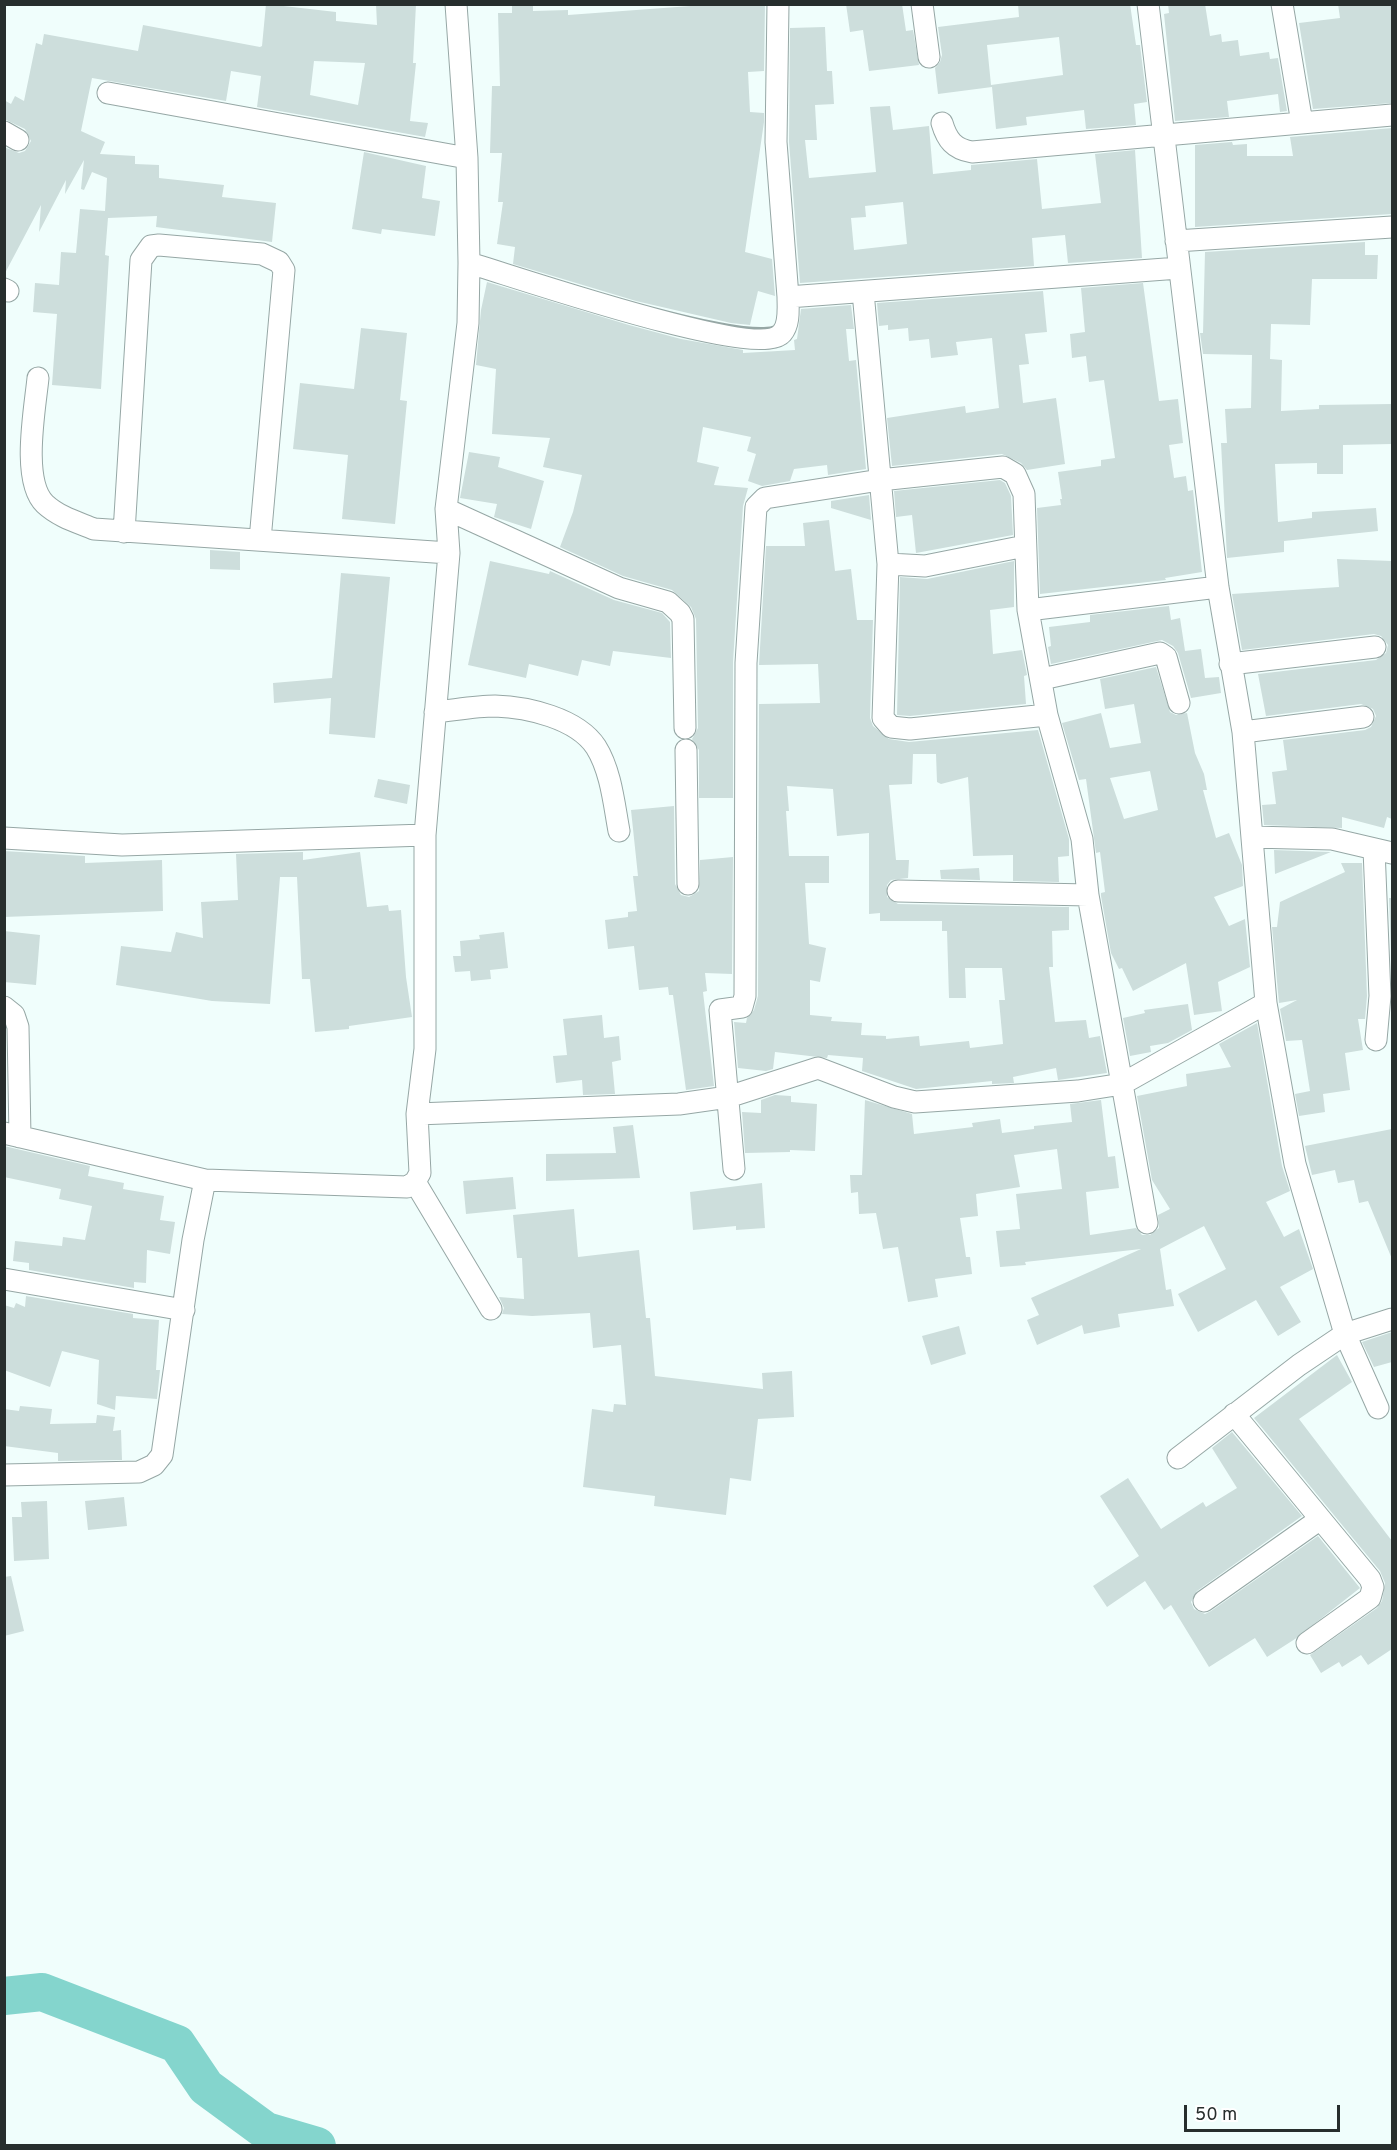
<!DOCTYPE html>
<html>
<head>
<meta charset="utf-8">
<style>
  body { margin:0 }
  #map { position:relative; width:1397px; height:2150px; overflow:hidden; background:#f0fefc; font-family:Overpass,sans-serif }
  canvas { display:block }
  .frame { position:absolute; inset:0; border:6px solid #272e2d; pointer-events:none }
  .scale { position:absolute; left:1184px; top:2105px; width:156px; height:27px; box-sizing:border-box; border:3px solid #272e2d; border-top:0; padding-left:8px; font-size:18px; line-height:21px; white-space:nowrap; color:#272e2d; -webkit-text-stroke:4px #fff; paint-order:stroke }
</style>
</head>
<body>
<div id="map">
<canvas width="1397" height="2150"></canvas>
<div class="frame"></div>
<div class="scale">50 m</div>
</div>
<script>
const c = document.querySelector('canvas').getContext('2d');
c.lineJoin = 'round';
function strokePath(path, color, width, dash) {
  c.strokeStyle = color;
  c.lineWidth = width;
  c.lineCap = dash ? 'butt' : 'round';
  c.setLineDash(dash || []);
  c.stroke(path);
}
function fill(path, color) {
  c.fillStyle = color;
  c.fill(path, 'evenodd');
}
const river = new Path2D(`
  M4 1996 42 1992 177 2044 206 2087 266 2131 317 2146`);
const building = new Path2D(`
  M266 4 336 12V21L377 25 376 4H416L413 63H416L410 121 428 123 425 137 257 107 261 76 231 71 226 101 92 78 81 131 105 142 100 154 135 156V164L159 165V178L224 185 222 197 276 203 272 242 156 227 157 216 108 218 105 255 109 256 101 389 52 385 57 314 33 312 35 283 59 285 61 252 76 253 80 209 105 211 107 178 92 172 84 190 81 189 84 160 65 194 66 180 39 232 41 205 4 275V147L19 153 25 151 31 141 25 129 4 119V100L11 104 15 96 24 101 36 43 42 45 44 34 138 51 143 25 260 47 262 46ZM314 61 365 63 358 105 310 95Z
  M718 4H765L764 71 748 72 750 112 764 113V122L745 252 772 259 775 296 758 291 750 325 731 323 636 301 513 264 515 247 497 244 503 202H498L502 153H490L492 86H500L498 13H512V5H533V11L568 10V15Z
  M846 4H902L906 31 913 30 919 65 869 71 863 30 850 32Z
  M1018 4H1130L1136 45H1140L1147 102 1134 104 1136 125 1086 129 1084 110 1026 117 1027 125 996 129 992 87 938 94 935 68 940 62 942 55 938 27 1019 17ZM1059 37 1063 75 991 85 987 45Z
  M1168 4H1205L1210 36 1221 34 1222 42 1238 40 1240 56 1269 52 1270 59 1278 58 1287 111 1280 112 1278 94 1227 101 1229 117 1175 121 1164 14 1169 13Z
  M1338 4H1392V103L1313 109 1299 23 1340 18Z
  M825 27 827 71H832L834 104 815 105 817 140H805L809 178 876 172 870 107 890 106 893 130 929 126 933 174 971 170V165L1037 159 1042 209 1101 203 1095 154 1135 150 1142 258 1068 263 1065 235 1032 238 1034 266 800 283 789 142 790 28ZM903 202 907 244 854 250 851 218 866 217 865 206Z
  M1392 128V214L1195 227V145L1232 142 1233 145 1247 144V156H1293L1290 137Z
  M364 152 426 166 422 198 440 201 435 236 382 229 381 234 352 229Z
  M1365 242V255H1378L1377 279H1312L1310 325 1271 324 1270 359 1282 360 1281 411 1319 409V405L1392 404V444L1343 445V474H1317V463L1275 464 1278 522 1312 518V512L1376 508 1378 531 1284 541V552L1227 558 1221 443H1227L1225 409 1251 408 1252 355 1203 354 1200 333H1203L1205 252Z
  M487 282 629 325 681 339 743 350V353L795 350 794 340 797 339 801 309 851 305 854 329H846L849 361 856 360 866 469 828 475 827 465 794 469 790 481 762 486 748 481 756 454 747 451 751 437 703 427 697 462 719 467 714 485 748 488 743 506 733 662V798H699V750L692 739 698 728 696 619 691 607 672 590 623 576 560 547 573 512 582 475 543 467 550 438 492 434 496 369 476 365 481 310Z
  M1143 283 1159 401 1178 399 1183 443 1169 445 1174 478 1186 476 1188 491 1193 490 1202 572 1165 578 1166 580 1040 594 1037 508 1061 505 1060 499H1062L1058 472 1101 466V460L1115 458 1104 380 1089 382 1086 356 1072 358 1070 334 1085 332 1081 288Z
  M1043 291 1047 332 1025 334 1029 364 1019 365 1023 403 1056 398 1065 464 1027 470 1021 463 1002 454 892 466 887 418 965 406 966 413 999 408 992 338 956 342 958 355 931 358 929 339 909 341 908 328 888 330V325L879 326 877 303Z
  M361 328 407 333 400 400 407 401 395 524 342 519 348 455 293 449 300 383 354 389Z
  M469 452 500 457 498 467 544 481 531 529 494 517 497 504 460 498Z
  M1000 480 1005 483 1011 496 1013 535 916 553 912 515 896 517 894 491Z
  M869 495 871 520 831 508V501Z
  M829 520 835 571 851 569 857 620H873L870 718 873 726 889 739 909 742 1038 730 1069 839V856L1058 857 1059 882 1013 881V855L973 856 968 777 941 784 937 782 936 754H913L912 784 889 785 896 860H909L908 878 891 880 887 885V897L898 904 1069 907V930L1052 931 1053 967H1049L1055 1022 1086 1020 1089 1038 1100 1036 1107 1073 1058 1080 1056 1068 1013 1077 1014 1083 992 1084V1081L916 1089 862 1071 863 1058 828 1055 827 1058 775 1052 773 1069 766 1071 738 1068 734 1022 746 1023 747 1018 754 1010 758 996 759 704 820 703 818 664 759 665 766 546H805L803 523ZM787 786 833 789 837 836 869 833V914L880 913V921H942V931H947L949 998H966L965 968H1002L1005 1000H999L1003 1044 970 1048 969 1041 920 1046 919 1036 886 1039V1036L861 1035 862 1023 831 1021 832 1017 810 1015V980L820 982 826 948 809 944 805 883H829V856H789L786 811H789Z
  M210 550 240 552V570L210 569Z
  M1337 559 1392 561V819L1387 817 1384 828 1342 817V828L1264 825 1262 805 1276 804 1272 772 1287 770 1283 740 1365 730 1371 727 1376 716 1373 709 1361 704 1266 716 1258 674 1376 660 1386 653 1388 645 1381 636 1374 634 1242 650 1232 594 1339 587Z
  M490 561 549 574 550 571 614 600 662 613 670 622 671 658 613 651 610 666 582 660 578 676 529 664 526 678 468 665Z
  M1014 561V607L990 610 993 654 1022 650 1027 675 1024 676 1026 704 910 716 897 715 900 577 927 579Z
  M341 573 390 577 375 738 329 734 331 698 274 703 273 683 332 678Z
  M1169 606 1171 620 1180 618 1185 651 1201 649 1205 678 1219 677 1221 693 1191 698 1178 653 1173 646 1162 640 1051 664 1048 647 1051 646 1049 627 1090 622V615Z
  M1156 667 1170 712 1176 715 1187 713 1195 753 1204 774 1207 790H1203L1216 838 1229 833 1242 865 1243 886 1214 897 1229 926 1245 919 1250 967 1218 982 1222 1011 1194 1015 1186 963 1133 991 1122 968 1119 969 1111 953 1101 896V893L1105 892 1100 852 1096 853 1086 779 1079 780 1062 723 1101 713 1110 748 1141 743 1134 704 1105 709 1100 679ZM1150 771 1158 810 1124 819 1110 778Z
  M378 779 410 785 407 804 374 797Z
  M674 806 675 884 681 895 689 897 699 891 700 860 733 857 732 974 705 973 707 991 703 992 714 1086 686 1090 673 995H669L668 987 639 990 634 946 608 949 605 920 628 917V912L637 911 633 876H638L631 810Z
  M1274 850 1330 852H1331L1275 874Z
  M4 851 85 856V863L162 860 163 911 4 917Z
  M303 852V860L360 852 367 907 388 905 389 911 401 910 406 977 412 1017 349 1026V1029L315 1032 310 979H302L297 877H280L270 1004 212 1001 116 985 121 946 171 952 176 932 203 938 201 902 238 900 236 854Z
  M1341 863H1362L1367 996 1365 1019H1358L1363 1050 1345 1053 1350 1090 1323 1094 1325 1112 1299 1116 1295 1094 1310 1091 1302 1040 1286 1041 1280 1009 1297 1000 1279 1003 1272 927H1277L1280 902 1345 872Z
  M979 868 980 880 941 879 940 870Z
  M1389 898H1392V977Z
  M4 931 40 935 36 985 4 982Z
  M504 932 508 968 490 970 491 979 471 981 470 971 455 972 453 956H461L460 941 480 939 479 935Z
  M1188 1004 1192 1030 1168 1043 1150 1046 1151 1052 1130 1056 1123 1018 1145 1013 1144 1010Z
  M602 1015 604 1038 619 1036 621 1060 612 1062 615 1094 583 1095 582 1080 556 1083 553 1056 567 1055 563 1019Z
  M1257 1023 1282 1166 1290 1191 1266 1202 1284 1237 1299 1229 1313 1269 1280 1287 1301 1322 1278 1336 1256 1300 1198 1332 1178 1294 1226 1269 1204 1226 1160 1249 1166 1290 1171 1289 1174 1306 1118 1314 1120 1327 1084 1334 1082 1325 1037 1345 1027 1320 1039 1315 1031 1298 1141 1249 1025 1262 1026 1265 1000 1267 996 1231 1020 1229 1016 1194 1062 1189 1057 1149 1014 1155 1020 1187 976 1194 978 1216 960 1218 966 1257H970L972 1274 935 1279 938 1297 908 1302 898 1247 883 1249 876 1213 859 1214 858 1192 851 1193 850 1175H862L865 1100 912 1114 914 1134 973 1127 972 1123 1000 1119 1002 1133 1034 1129V1126L1072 1122 1070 1104 1101 1100 1108 1157 1115 1156 1119 1188 1086 1192 1090 1235 1136 1228 1142 1235H1150L1159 1228 1158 1215 1170 1209 1152 1180 1137 1096 1187 1086 1186 1074 1231 1067 1219 1044Z
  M775 1095 791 1096V1102L817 1104 815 1151 790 1150V1152L745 1153 742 1112 761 1113V1100Z
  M633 1125 640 1178 546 1181V1154L616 1153 613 1127Z
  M1392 1129V1259L1368 1201 1359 1203 1354 1180 1338 1183 1335 1170 1312 1175 1305 1146Z
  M4 1146 90 1166 88 1176 124 1183 123 1189 164 1196 160 1220 175 1222 170 1254 147 1250 146 1283 134 1282V1288L29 1270V1263L13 1261 15 1241 62 1246 63 1237 85 1240 92 1206 59 1199 61 1189 4 1177Z
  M513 1177 516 1209 466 1214 463 1181Z
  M762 1183 765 1228 736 1230V1226L693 1230 690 1192Z
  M574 1209 578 1257 639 1250 646 1318H650L655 1376 763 1389 762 1373 792 1371 794 1417 758 1419 751 1481 730 1478 726 1515 654 1506 655 1496 583 1487 592 1409 613 1412 614 1404 626 1405 621 1345 593 1348 590 1313 532 1316 502 1314 504 1308 499 1297 524 1299 522 1258H517L513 1215Z
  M26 1296 133 1314V1318L159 1320 156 1370H160L157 1399 116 1396 115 1410 97 1404 99 1360 62 1351 50 1387 4 1370V1305L14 1308 16 1303 25 1307Z
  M959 1326 966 1354 931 1365 922 1336Z
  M1392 1332V1362L1374 1367 1362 1342Z
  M1337 1355 1352 1382 1299 1419 1392 1541V1649L1368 1665 1361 1655 1342 1667 1339 1662 1321 1673 1310 1655 1377 1608 1382 1601 1385 1583 1380 1571 1254 1418Z
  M20 1406 52 1409 50 1424 96 1423 97 1415 115 1417 113 1431 121 1430 122 1460 58 1461V1453L4 1446V1409L19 1411Z
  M1232 1432 1302 1516 1197 1591 1191 1602 1194 1609 1205 1614 1211 1611 1318 1536 1360 1588 1295 1639 1267 1657 1255 1638 1209 1667 1171 1605 1164 1610 1145 1581 1107 1607 1093 1586 1139 1556 1100 1496 1128 1478 1161 1529 1203 1502 1206 1507 1237 1488 1212 1448Z
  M124 1497 127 1526 88 1530 85 1501Z
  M47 1501 49 1559 14 1561 12 1517H22L21 1502Z
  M11 1576 24 1631 4 1636V1577Z`);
const street = new Path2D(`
  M922 4 929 57
  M1148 4 1218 587 1243 732 1266 1003 1295 1164 1345 1334 1299 1365 1178 1458
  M1282 4 1302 123
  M108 93 467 158
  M942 123C947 140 954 149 972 152L1392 115
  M4 132 18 140
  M1176 241 1392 227
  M469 263C511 275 759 361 782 333 790 324 788 308 788 297L776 142 778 4
  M4 289 8 291
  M863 292 888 564 883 718 891 727 910 729 1047 715
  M788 297 1179 268
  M38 378C35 409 21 481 45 504 59 517 77 522 94 529L449 553
  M446 509 619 588 668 602 680 613 683 619 685 728
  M124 532 141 260 151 246 159 245 262 254 279 262 284 270 260 540
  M888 564 925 566 1025 546
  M1028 610 1218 587
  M1230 664 1375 647
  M1042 679 1160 653 1166 657 1179 703
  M435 712C455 710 476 706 495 706 527 707 577 718 596 747 611 771 614 804 619 831
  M1243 732 1363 717
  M686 750 688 884
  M1252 837 1332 839 1392 853
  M4 838 122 845 425 835
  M1374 849 1380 996 1376 1040
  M898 891 1088 895
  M4 1007 14 1015 18 1027 20 1137
  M417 1114 679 1104 728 1097 818 1068 894 1097 915 1102 1078 1091 1122 1084 1266 1003
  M4 1133 205 1180 407 1187 415 1182 420 1173 417 1114 425 1049V835L449 553 446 509 468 323 469 263 467 158 456 4
  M734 1169 720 1010 742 1007 745 996 746 663 756 507 765 498 880 480 1003 467 1015 474 1024 494 1028 610 1047 715 1082 839 1088 895 1147 1223
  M415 1182 491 1309
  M4 1279 184 1310
  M1378 1408 1345 1334 1392 1319
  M1234 1414 1370 1579 1373 1587 1370 1598 1307 1643
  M4 1475 139 1472 154 1465 162 1455 193 1240 205 1180
  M1204 1601 1319 1520`);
strokePath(river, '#84d5cd', 38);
fill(building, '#cddedc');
strokePath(street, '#96a7a5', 23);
strokePath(street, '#fff', 21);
</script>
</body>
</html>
